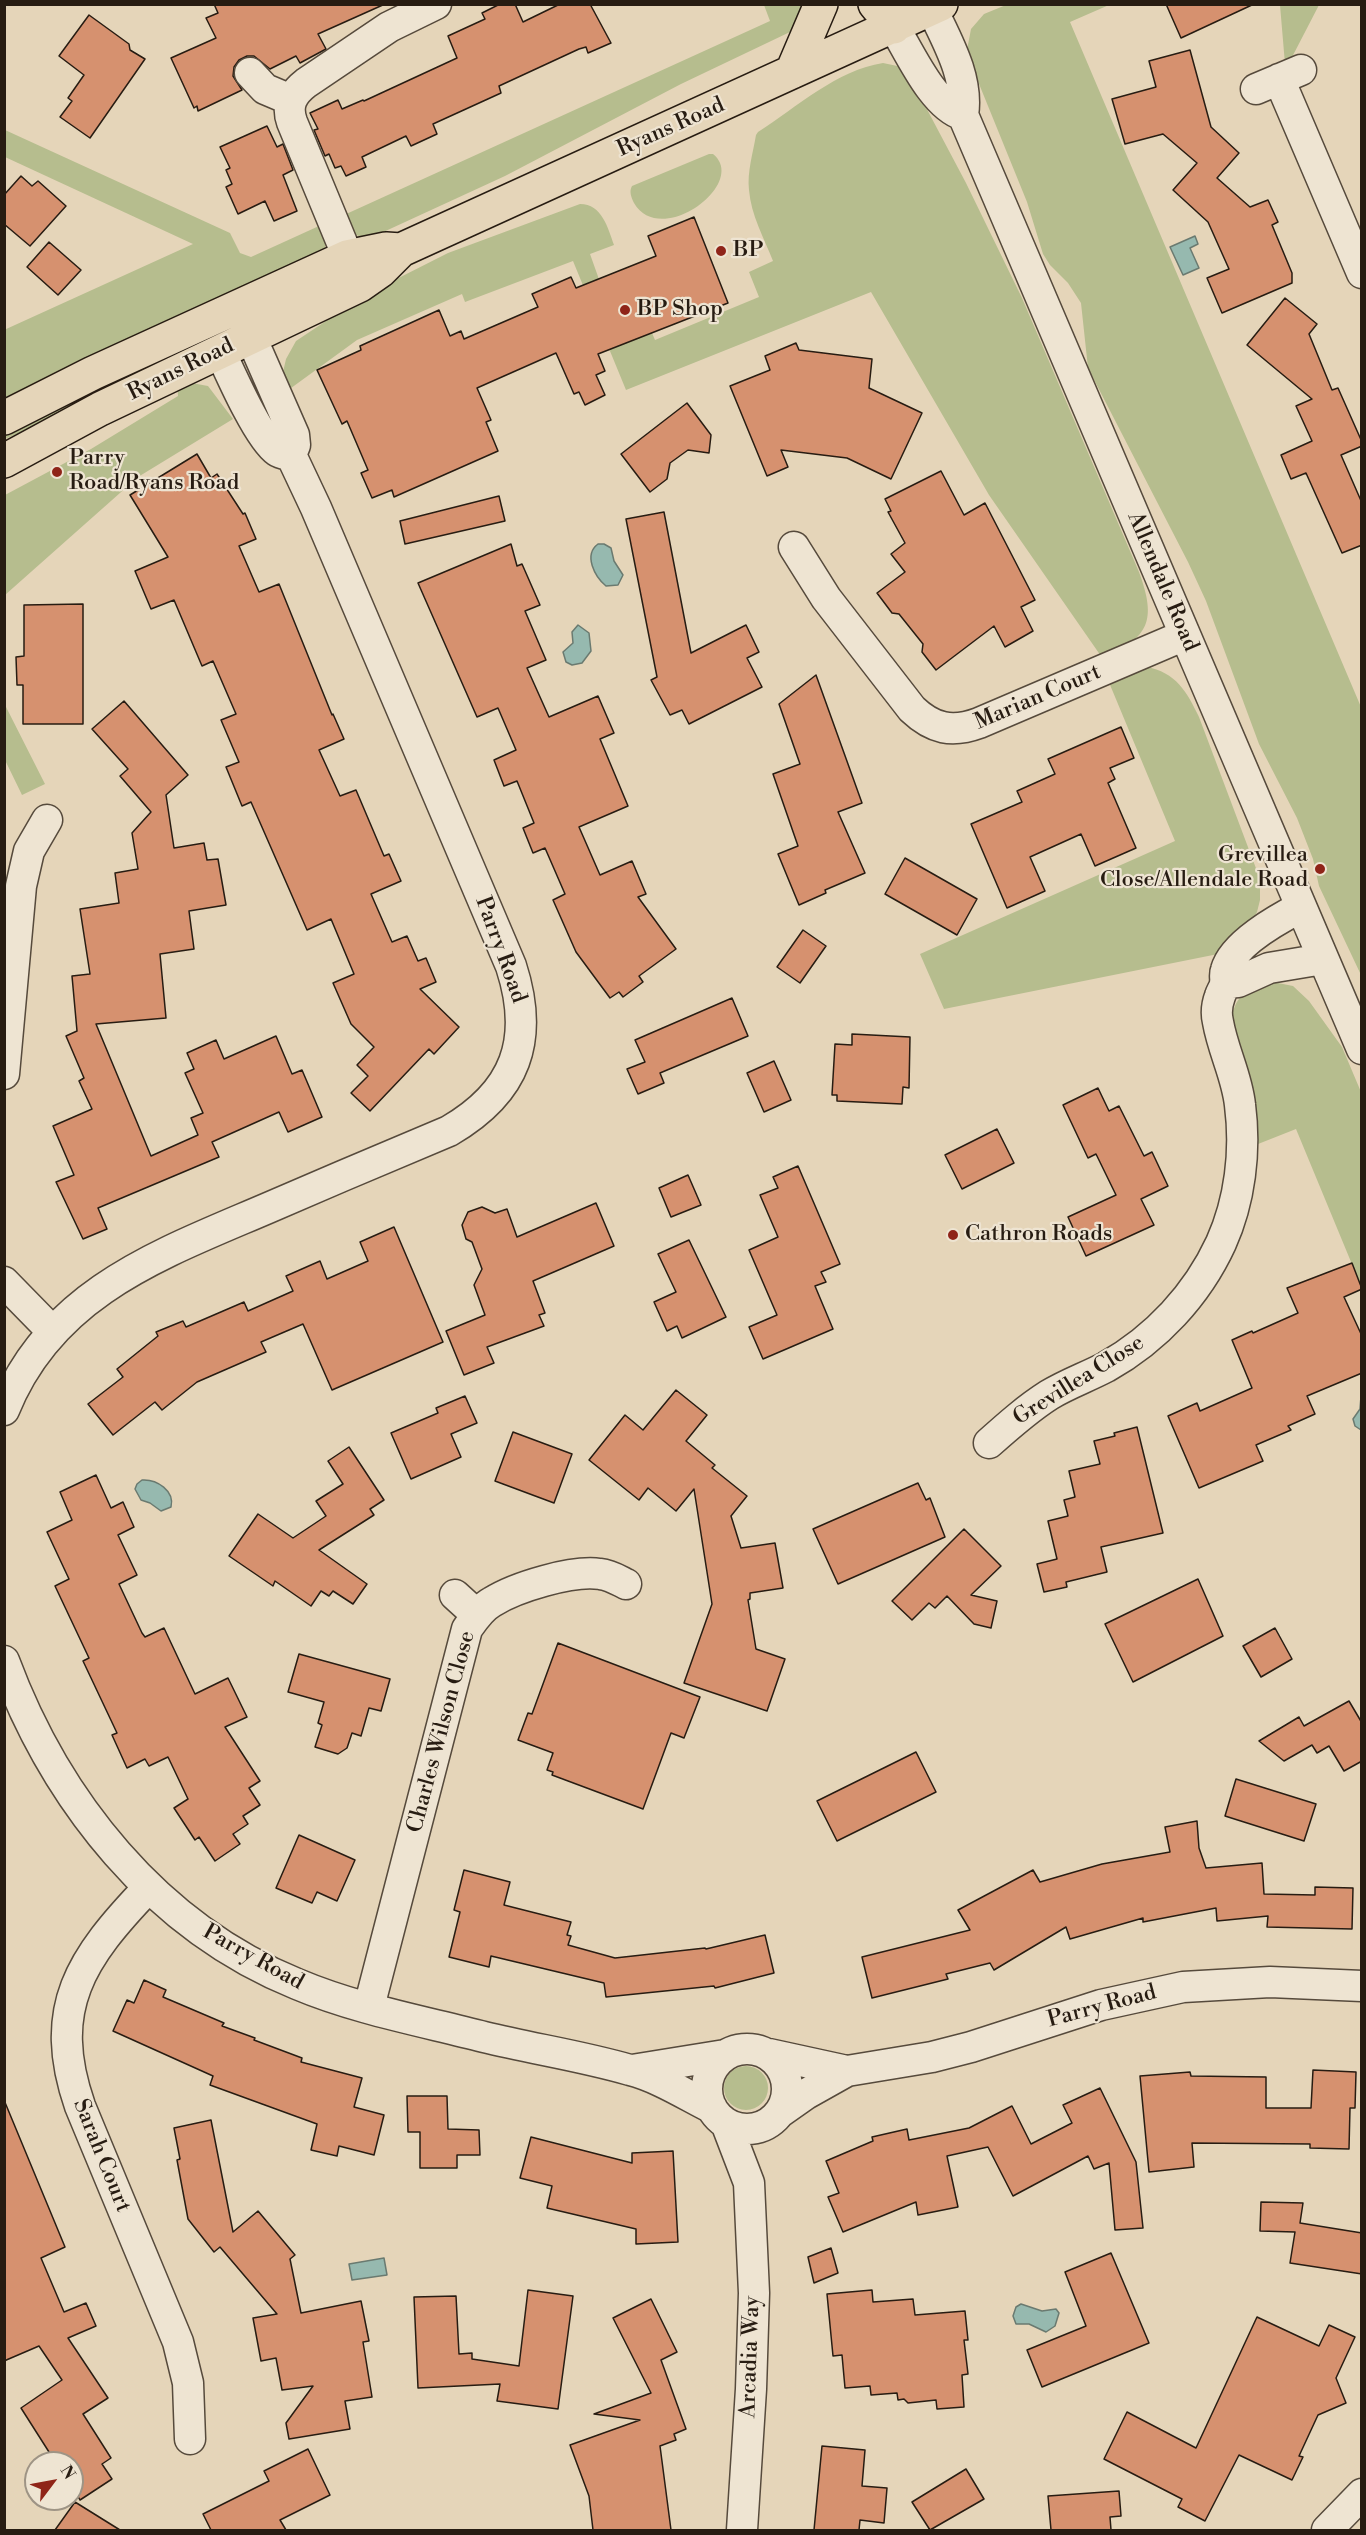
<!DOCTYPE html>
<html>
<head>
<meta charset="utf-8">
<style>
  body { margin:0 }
  #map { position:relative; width:1366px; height:2535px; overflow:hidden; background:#e5d5b9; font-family:"Libre Bodoni",serif }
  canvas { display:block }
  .frame { position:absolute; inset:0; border:6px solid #271c12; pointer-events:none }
  .north { position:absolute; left:24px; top:2451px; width:60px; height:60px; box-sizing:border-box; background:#eee4d2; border:2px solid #9e9485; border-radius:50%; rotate:58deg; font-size:16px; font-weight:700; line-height:24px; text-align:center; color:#271c12 }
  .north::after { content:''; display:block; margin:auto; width:21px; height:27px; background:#8f2418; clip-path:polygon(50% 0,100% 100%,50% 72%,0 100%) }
</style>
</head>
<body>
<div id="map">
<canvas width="1366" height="2535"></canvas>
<div class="frame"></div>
<div class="north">N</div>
</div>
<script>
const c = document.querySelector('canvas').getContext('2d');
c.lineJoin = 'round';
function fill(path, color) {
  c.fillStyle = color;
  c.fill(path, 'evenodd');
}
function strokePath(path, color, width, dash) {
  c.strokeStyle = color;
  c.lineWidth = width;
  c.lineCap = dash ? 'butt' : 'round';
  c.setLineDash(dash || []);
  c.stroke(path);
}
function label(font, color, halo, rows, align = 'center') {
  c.font = font + ' "Libre Bodoni",serif';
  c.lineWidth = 4.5;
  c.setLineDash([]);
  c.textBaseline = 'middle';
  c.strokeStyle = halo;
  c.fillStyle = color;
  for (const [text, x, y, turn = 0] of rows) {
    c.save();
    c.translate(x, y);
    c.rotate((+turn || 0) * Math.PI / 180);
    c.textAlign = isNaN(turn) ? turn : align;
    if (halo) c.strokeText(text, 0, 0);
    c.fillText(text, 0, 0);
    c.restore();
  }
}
const green = new Path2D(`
  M764 5H809L796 30 790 32 681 84 505 176 366 240 351 232 344 215 770 21Z
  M1006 5H1109L1070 22 1361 707V975L1319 886 1313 859 1297 818 1259 744 1206 601 1188 562 1088 368 1081 303 1068 283 1050 265 1043 254 1027 202 975 74 967 50 971 29 984 14Z
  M1280 5H1319L1290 61 1285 64Z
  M883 63 902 67 912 81 966 183 1022 298 1139 572C1157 621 1149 637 1103 659L989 495 871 292 626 390 573 261 465 302 462 294 357 340 287 391 283 372 286 359 296 341 365 295 448 253 580 204C602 204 608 228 614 245L590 254 622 344 652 333 655 340 759 297 749 272 773 261C764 238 751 215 749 190 747 172 753 153 756 135L758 132C797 107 837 70 883 63Z
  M5 130 230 233 240 253 251 257 319 226 326 244 321 260 5 400 4 330 193 244 5 157Z
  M709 154H713C749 183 661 249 634 203 631 197 629 191 632 186Z
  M186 382 208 386 233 419 138 477 5 595V495L91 449 178 396 177 383Z
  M102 390 61 415 5 439V431Z
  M1146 667C1176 672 1187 692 1199 717L1257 871 1260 885V900L1257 912 1251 922 1223 953 944 1009 920 954 1175 841 1108 680Z
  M4 703 45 784 22 795 5 760Z
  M1268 981 1293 986 1309 1001 1342 1047 1361 1092V1286L1296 1129 1253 1146 1231 1023C1234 996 1245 991 1268 981Z
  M724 2088a22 22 0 1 1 44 0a22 22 0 1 1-44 0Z`);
const water = new Path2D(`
  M1195 236 1198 244 1190 248 1199 268 1183 275 1170 247Z
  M598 544H604L611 548 614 561 623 575 618 585 606 586C595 577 583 555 598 544Z
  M578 625 589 633 591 651 582 663 572 665 566 662 563 652 573 643 572 632Z
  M1361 1396 1362 1430H1361L1355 1426 1353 1419 1360 1409Z
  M142 1480C157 1479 175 1491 171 1507L161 1511 150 1503 141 1500 135 1489 137 1484Z
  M384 2258 387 2275 352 2280 349 2264Z
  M1021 2304 1042 2311 1056 2309 1059 2313 1055 2326 1046 2332 1029 2324H1016L1013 2316 1016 2307Z`);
const building = new Path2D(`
  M214 4H385L318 34 326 49 300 63 296 56 270 69 254 56H247L239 60 234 67 233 76 242 90 198 111 197 106 194 108 171 58 216 38 206 18 218 13Z
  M500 4H515L523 22 560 4H590L611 43 588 53 586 47 579 49 499 86 501 93 433 124 437 134 411 146 406 136 362 157 366 167 346 176 341 166 335 168 329 154 325 156 314 130 318 129 310 113 338 100 342 109 363 100 364 101 457 58 448 36 485 19 482 13Z
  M1166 4H1254L1181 38Z
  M89 15 129 44 130 50 145 59 90 138 60 117 72 101 68 98 84 75 59 56Z
  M1190 50 1211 127 1239 153 1217 178 1250 207 1268 200 1278 222 1272 225 1292 273V283L1222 313 1207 278 1229 269 1208 222 1173 190 1197 163 1163 134 1125 144 1112 99 1156 87 1149 61Z
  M267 126 277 147 283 144 293 170 283 175 297 211 274 221 265 201 238 214 226 187 232 184 226 170 230 168 220 147Z
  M21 176 32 186 38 181 66 206 30 246 4 224V195Z
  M694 217 728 303 598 354 605 371 596 375 605 395 585 405 579 392 574 394 556 353 477 388 491 420 486 422 498 451 394 497 392 490 372 498 361 473 368 470 347 421 342 424 317 370 361 350 360 346 439 310 450 336 461 331 464 339 538 307 532 294 571 277 576 288 656 256 648 236Z
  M49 242 81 270 58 295 27 267Z
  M1285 298 1317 324 1309 334 1332 390 1338 388 1362 442V446L1341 455 1362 503V545L1342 553 1306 473 1291 479 1281 455 1312 441 1296 406 1312 399 1247 345Z
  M796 343 799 350 872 359 869 388 922 413 891 479 847 458 781 450 788 467 767 476 730 386 770 370 765 356Z
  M687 403 711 435 709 453 688 450 670 463 667 479 650 492 621 454Z
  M197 454 211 478 217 474 243 514 245 513 256 539 239 546 259 592 279 584 332 715 333 714 344 739 319 750 340 796 356 790 384 856 389 854 401 881 371 894 392 942 407 936 418 961 426 958 436 982 420 989 459 1027 434 1054 429 1049 370 1111 351 1093 368 1076 357 1065 374 1047 351 1024 333 983 354 974 331 919 307 930 251 802 242 806 226 767 239 762 221 720 236 714 213 661 202 666 174 600 151 609 135 571 168 557 130 495Z
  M941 471 964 515 985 503 1035 600 1021 607 1033 631 1005 647 994 626 936 670 922 652 923 644 899 614 892 613 877 593 905 572 891 554 905 543 888 512 891 511 885 499Z
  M499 496 505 521 405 544 400 521Z
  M664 512 691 653 746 625 759 652 747 658 762 687 689 724 682 710 670 715 651 680 657 677 626 519Z
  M511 544 517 566 522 564 540 605 525 611 546 660 527 668 549 717 598 696 614 733 600 739 628 806 579 827 600 875 632 861 646 894 638 897 676 949 639 976 643 982 623 997 619 992 610 998 576 952 553 900 565 894 545 848 533 853 523 828 534 823 517 781 504 786 494 760 516 750 498 708 477 717 418 583Z
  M83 604V724H23V685H17L16 657 24 656V605Z
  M816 675 862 803 838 812 865 873 825 890 826 893 799 905 778 854 798 846 773 774 800 764 779 704Z
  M124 701 188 775 166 795 174 848 204 843 207 860 218 859 226 905 189 911 194 949 160 954 166 1018 96 1024 151 1156 198 1135 191 1118 203 1113 185 1073 194 1069 187 1053 216 1040 224 1059 276 1036 292 1074 302 1070 322 1117 288 1132 279 1112 212 1142 219 1157 98 1208 107 1229 83 1239 56 1182 74 1175 53 1126 92 1109 79 1081 84 1078 66 1036 77 1031 72 976 90 974 80 909 119 903 115 873 138 869 132 833 151 812 120 776 128 769 92 729Z
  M1121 727 1134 758 1110 768 1115 779 1108 783 1136 848 1095 866 1081 834 1030 857 1045 891 1007 908 971 824 1022 802 1017 791 1055 774 1048 759Z
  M905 858 977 899 957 935 885 894Z
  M803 930 826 946 800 983 777 967Z
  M732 998 748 1036 660 1073 664 1083 638 1094 627 1069 645 1062 635 1040Z
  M852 1034 910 1037 909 1088 903 1087 902 1104 837 1101V1095H832L835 1044 852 1045Z
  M774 1061 791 1100 764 1112 747 1073Z
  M1098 1088 1109 1111 1119 1106 1144 1156 1152 1152 1168 1186 1141 1199 1154 1225 1086 1256 1068 1217 1116 1195 1096 1154 1088 1158 1063 1105Z
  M997 1129 1014 1163 962 1189 945 1155Z
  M798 1166 840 1264 821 1272 826 1282 815 1286 833 1329 763 1359 749 1327 777 1315 749 1250 778 1237 760 1195 778 1188 773 1177Z
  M688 1175 701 1205 671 1217 659 1188Z
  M596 1203 614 1246 533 1281 545 1313 539 1315 544 1326 487 1347 494 1363 464 1375 446 1331 485 1315 474 1285 482 1269 472 1242 466 1239 462 1225 468 1212 482 1207 495 1213 507 1209 517 1237Z
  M394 1227 443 1342 332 1390 303 1324 261 1342 266 1352 197 1382 162 1410 155 1402 113 1435 88 1404 123 1377 117 1369 158 1336 156 1332 183 1321 186 1327 244 1302 248 1311 293 1291 286 1276 320 1261 327 1279 368 1261 360 1242Z
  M689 1240 726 1317 682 1338 677 1326 667 1331 654 1302 676 1292 658 1254Z
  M1352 1263 1362 1289 1344 1297 1362 1336V1373L1307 1396 1315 1414 1288 1426 1291 1430 1256 1445 1263 1461 1199 1488 1168 1416 1197 1403 1200 1411 1252 1388 1232 1340 1252 1331 1253 1333 1298 1313 1287 1288Z
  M676 1390 707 1415 686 1441 715 1465 712 1468 747 1496 731 1516 741 1548 775 1543 783 1588 750 1593V1599L748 1600 756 1649 785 1659 767 1711 684 1683 712 1604 694 1489 676 1511 648 1488 639 1500 589 1460 625 1415 643 1430Z
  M465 1396 477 1423 451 1434 461 1457 411 1479 391 1433 438 1413 436 1408Z
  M1137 1427 1163 1533 1101 1547 1107 1572 1066 1582 1067 1587 1044 1592 1037 1564 1057 1559 1048 1521 1068 1516 1064 1500 1075 1497 1069 1471 1100 1464 1094 1441 1115 1436 1114 1433Z
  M513 1432 572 1454 554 1503 495 1481Z
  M349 1447 384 1500 370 1509 374 1515 319 1550 367 1584 353 1604 333 1591 329 1596 321 1591 311 1606 275 1581 273 1586 229 1556 258 1514 293 1538 326 1516 316 1501 343 1484 328 1461Z
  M96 1475 111 1508 123 1502 134 1527 118 1535 137 1575 119 1584 142 1633 145 1637 164 1628 195 1694 228 1678 247 1717 225 1727 260 1781 249 1788 260 1805 243 1816 248 1824 233 1834 240 1844 215 1861 199 1837 195 1840 174 1808 188 1799 168 1757 149 1766 145 1759 127 1768 112 1735 117 1733 83 1661 89 1658 55 1586 69 1579 47 1532 72 1520 60 1492Z
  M918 1483 926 1500 930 1498 945 1537 838 1584 813 1529Z
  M964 1529 1001 1566 971 1595 997 1601 991 1628 974 1624 947 1596 935 1608 929 1603 912 1620 892 1601Z
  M1198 1579 1223 1636 1133 1682 1105 1624Z
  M1275 1628 1292 1659 1261 1677 1243 1646Z
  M558 1643 700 1697 684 1738 671 1733 643 1809 552 1775 553 1772 547 1770 553 1753 518 1740 528 1713 532 1714Z
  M299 1654 390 1679 381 1711 369 1708 361 1736 352 1733 347 1748 338 1754 315 1747 322 1725 318 1723 324 1702 288 1692Z
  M1349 1701 1362 1723V1761L1344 1771 1329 1746 1317 1753 1312 1745 1284 1761 1259 1741 1299 1717 1304 1726Z
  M916 1752 936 1792 837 1841 817 1801Z
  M1236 1779 1316 1804 1304 1841 1225 1816Z
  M1197 1821 1199 1848 1206 1868 1262 1863 1264 1894 1315 1895V1887L1353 1888 1352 1929 1267 1927 1268 1916 1217 1921 1216 1908 1143 1922V1918L1070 1939 1066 1927 994 1970 990 1963 946 1974 948 1979 872 1998 862 1957 970 1930 958 1910 1033 1870 1040 1882 1102 1864 1170 1852 1165 1827Z
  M299 1835 355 1860 337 1901 317 1892 312 1903 276 1888Z
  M464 1870 510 1882 504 1905 571 1922 567 1935 571 1936 568 1945 615 1958 705 1948 706 1949 765 1935 774 1973 715 1988 714 1986 606 1997 604 1983 491 1956 489 1967 449 1957 460 1912 454 1910Z
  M144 1980 166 1990 163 1997 224 2023 222 2026 255 2038 254 2040 302 2058 301 2062 362 2078 354 2107 384 2115 374 2155 339 2146 337 2156 311 2150 317 2124 210 2085 213 2076 113 2031 127 2000 134 2003Z
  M1313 2070 1356 2072 1355 2108H1350L1349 2149 1310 2148V2144L1192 2143 1194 2167 1149 2172 1140 2076 1190 2072 1191 2076 1266 2077V2108H1311Z
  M1100 2088 1136 2162 1143 2228 1115 2230 1109 2163 1094 2169 1088 2156 1013 2196 988 2147 947 2156 958 2207 918 2215 916 2202 843 2232 828 2197 839 2193 826 2161 873 2141 872 2137 907 2129 909 2140 969 2128 1012 2106 1031 2144 1072 2123 1063 2105Z
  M407 2096H447L448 2129 479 2130 480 2155H457V2168H420V2132H408Z
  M4 2100 65 2247 41 2258 64 2312 86 2303 96 2326 68 2338 108 2398 83 2414 111 2458 102 2464 112 2479 80 2500 72 2486V2463H56L21 2408 62 2380 39 2346 4 2361Z
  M211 2120 233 2232 258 2211 295 2255 290 2259 301 2313 361 2301 369 2341 363 2342 372 2397 345 2401 350 2429 289 2439 286 2423 313 2386 282 2390 276 2358 261 2361 253 2318 277 2314 220 2247 214 2252 188 2219 177 2160 180 2159 174 2128Z
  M531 2137 632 2163V2153L673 2151 678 2242 636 2244V2229L547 2208 552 2186 520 2178Z
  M1261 2202 1303 2203 1300 2223 1362 2233V2274L1290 2263 1295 2232 1260 2231Z
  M831 2248 838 2273 814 2283 808 2257Z
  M1111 2253 1149 2343 1042 2387 1027 2350 1086 2326 1065 2272Z
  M528 2290 573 2296 558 2409 497 2401 500 2384 418 2388 414 2297 456 2296 459 2354 472 2353V2359L519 2366Z
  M872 2290 873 2302 913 2299 915 2315 965 2311 968 2340H964L968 2374 962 2375 964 2407 937 2409 936 2400 908 2403 904 2399 898 2400 897 2393 871 2395 870 2386 845 2388 842 2355 833 2356 827 2294Z
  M651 2299 677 2352 661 2360 686 2429 674 2434 676 2440 660 2446 671 2530H593L589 2496 570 2445 640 2420 594 2414 651 2393 613 2318Z
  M1257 2317 1319 2346 1329 2325 1355 2337 1336 2378 1346 2403 1318 2415 1299 2456 1303 2457 1292 2480 1239 2455 1205 2521 1178 2507 1182 2499 1104 2459 1127 2412 1196 2448Z
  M822 2446 865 2450 862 2486 887 2488 884 2523 860 2520 859 2530H814Z
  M308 2449 330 2495 280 2520 286 2530H211L203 2514 269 2481 264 2471Z
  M966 2469 984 2499 930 2530 912 2502Z
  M1119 2491 1121 2516 1110 2517 1111 2530H1051L1048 2496Z
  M75 2502 120 2530H55Z`);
const minor = new Path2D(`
  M932 9C947 41 969 78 963 115L1362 1049
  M894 27C910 53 933 106 963 115
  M250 73 265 89 291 100
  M1279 79 1362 273
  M1256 89 1301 70
  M357 279 292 122C286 105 292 94 306 83L389 27 436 4
  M251 337 294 435 295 445 291 455
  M220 351C230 373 259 439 277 451 281 454 286 454 291 455
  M794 547 826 598 912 709C933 729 952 733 979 723L1185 635
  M1225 983 1238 982 1269 968 1323 959
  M4 1074 21 886 29 851 47 820
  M4 1282 52 1331
  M4 1410C51 1292 161 1254 268 1208 328 1182 389 1156 449 1131 516 1092 535 1040 511 966L316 508 291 455
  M989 1443C1008 1426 1027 1409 1049 1395 1067 1384 1087 1377 1106 1367 1156 1339 1197 1295 1221 1243 1240 1201 1246 1151 1240 1105 1237 1076 1223 1051 1218 1022 1216 1014 1217 1004 1220 996 1221 992 1225 987 1225 983 1226 979 1224 975 1226 970 1233 944 1278 919 1301 907
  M455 1595 477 1615
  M4 1661C56 1801 156 1927 297 1984 356 2009 422 2021 484 2037 533 2049 582 2056 630 2070 658 2077 686 2095 712 2108
  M148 1888C81 1958 46 2008 80 2106L178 2342 188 2383 190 2439
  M369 2007 467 1629C474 1619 481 1608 492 1602 516 1587 572 1570 600 1574 610 1575 618 1580 626 1584
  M707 2089a40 40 0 1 1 80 0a40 40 0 1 1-80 0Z
  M769 2054 847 2071 932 2057 971 2047 1101 2005 1183 1987 1270 1982 1362 1986
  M632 2070 725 2055
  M779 2113 806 2094 847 2071
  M726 2123 749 2183 754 2293 751 2389 742 2530
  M1327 2530 1362 2494`);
const major = new Path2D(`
  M875 4 894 27
  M792 72 821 4
  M4 418 93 373 347 257 386 249 401 250
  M4 461 100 409 360 285 380 271 401 250 941 4`);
const markers = [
  [721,251,6,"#8f2418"],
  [625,310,6,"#8f2418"],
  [57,472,6,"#8f2418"],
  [1320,869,6,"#8f2418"],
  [953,1235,6,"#8f2418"]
];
const streetNames = [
  ["Ryans Road",671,128,-24],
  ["Ryans Road",181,370,-26],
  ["Allendale Road",1162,582,67],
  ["Marian Court",1038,698,-23],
  ["Parry Road",500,950,70],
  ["Grevillea Close",1079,1381,-32],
  ["Charles Wilson Close",442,1732,-75],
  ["Parry Road",253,1958,29],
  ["Parry Road",1102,2007,-15],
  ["Sarah Court",101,2156,68],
  ["Arcadia Way",751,2357,-88]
];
const poiNames = [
  ["BP",733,251],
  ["BP Shop",637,310],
  ["Parry",69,459],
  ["Road/Ryans Road",69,484],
  ["Grevillea",1308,856,"right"],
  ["Close/Allendale Road",1308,881,"right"],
  ["Cathron Roads",965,1235]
];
fill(green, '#b6bd8e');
fill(water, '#96b9af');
strokePath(water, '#6a7a70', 1.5);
fill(building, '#d6916f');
strokePath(building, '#271c12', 1.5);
strokePath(minor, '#564a3c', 33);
strokePath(major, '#271c12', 36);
strokePath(minor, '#eee4d2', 30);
strokePath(major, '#e5d5b9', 33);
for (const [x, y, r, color] of markers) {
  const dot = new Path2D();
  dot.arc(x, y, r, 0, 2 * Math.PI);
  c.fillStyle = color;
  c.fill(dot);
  strokePath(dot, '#eee4d2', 2);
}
label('22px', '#271c12', '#eee4d2', streetNames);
label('22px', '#271c12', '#eee4d2', poiNames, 'left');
</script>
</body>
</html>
